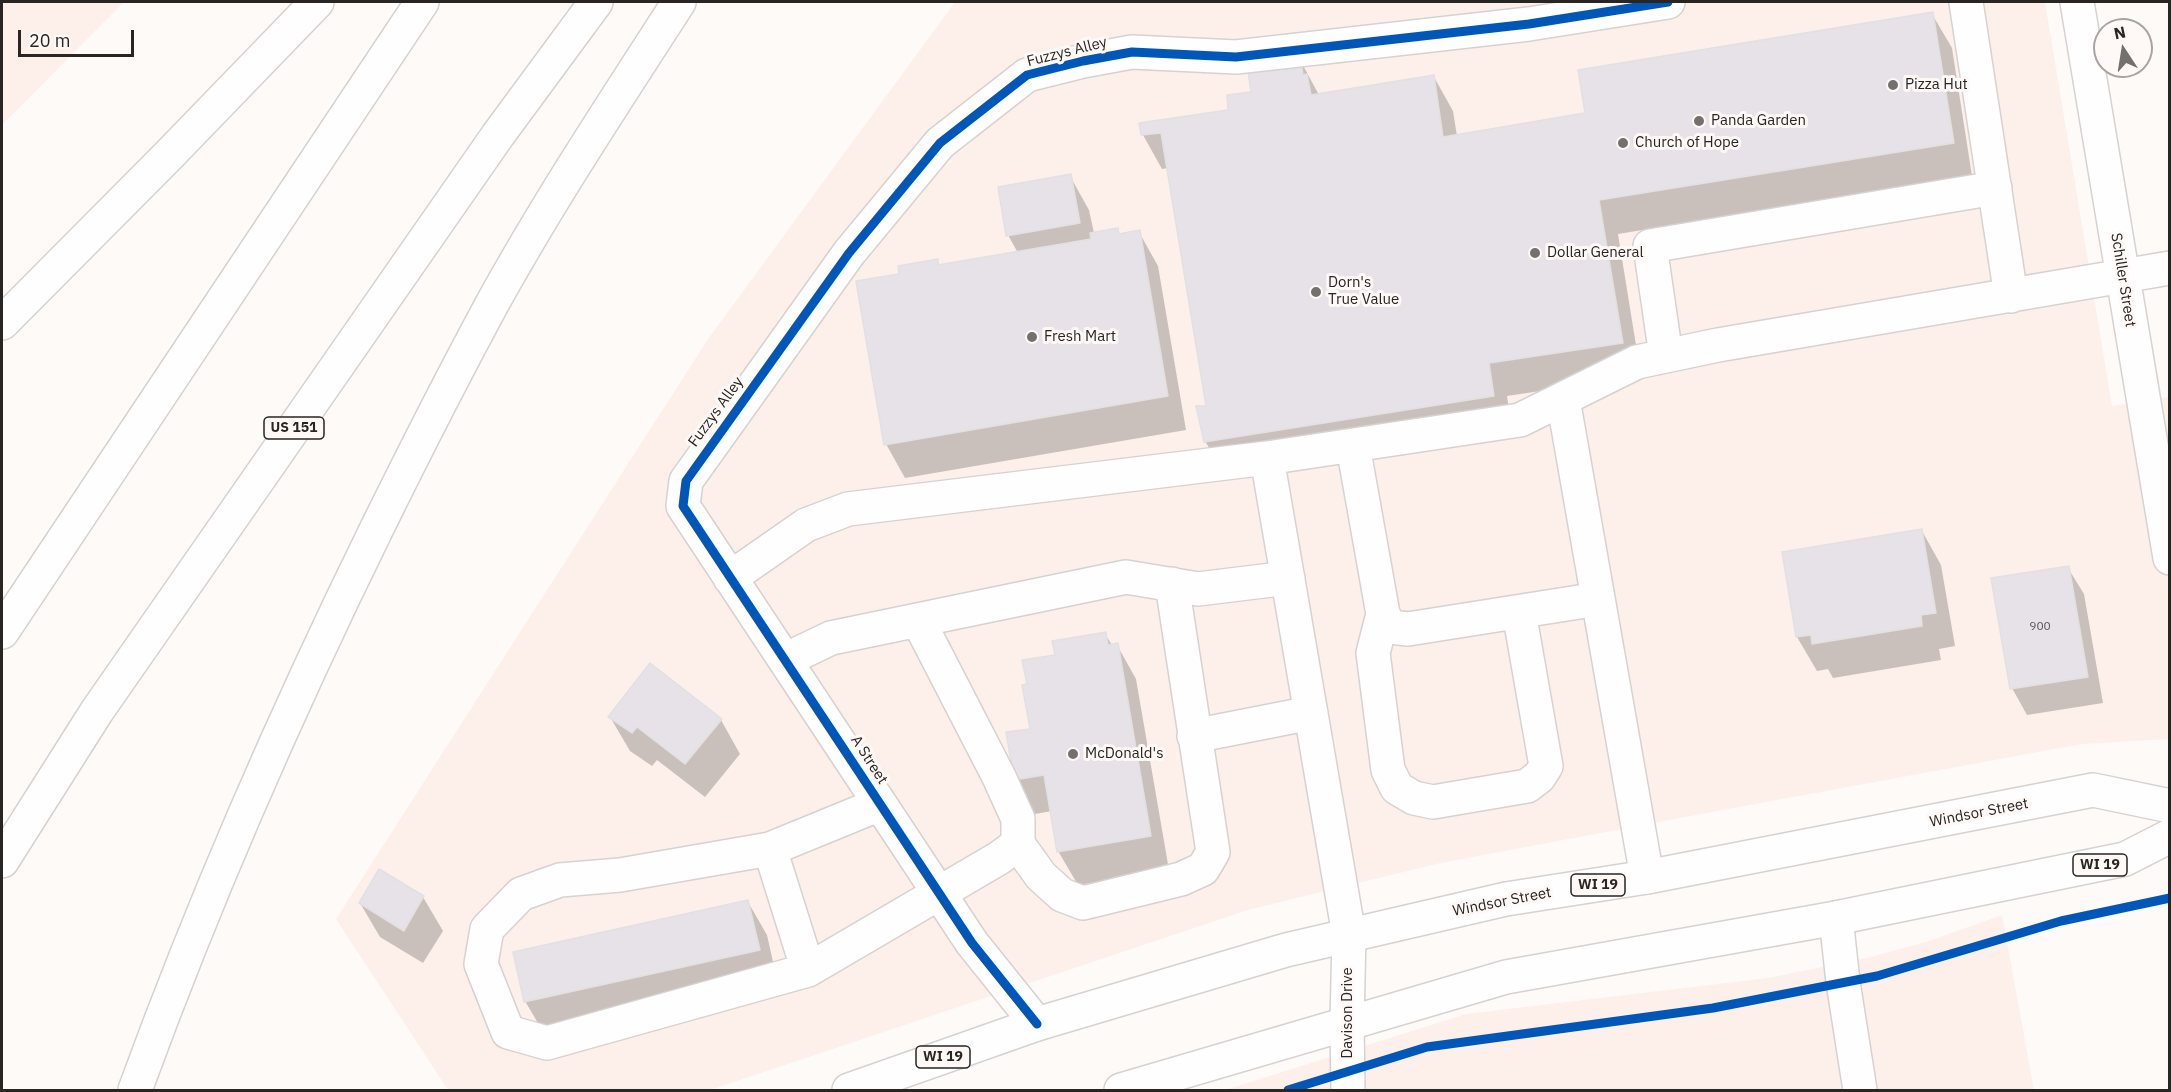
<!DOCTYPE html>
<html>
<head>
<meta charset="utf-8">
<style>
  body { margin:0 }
  #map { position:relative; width:2171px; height:1092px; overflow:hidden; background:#fdfaf8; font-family:"IBM Plex Sans",sans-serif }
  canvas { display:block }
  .frame { position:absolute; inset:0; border:3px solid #292523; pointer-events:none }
  .north { position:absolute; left:2093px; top:18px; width:60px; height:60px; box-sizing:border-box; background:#fef9f7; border:2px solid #a9a4a2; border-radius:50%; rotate:348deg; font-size:16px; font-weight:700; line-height:24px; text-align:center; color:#292523 }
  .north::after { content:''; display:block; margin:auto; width:21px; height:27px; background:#73706e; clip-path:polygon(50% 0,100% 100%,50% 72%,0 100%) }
  .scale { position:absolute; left:18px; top:30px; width:116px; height:27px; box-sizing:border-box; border:3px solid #292523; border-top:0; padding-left:8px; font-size:18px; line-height:21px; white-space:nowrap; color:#292523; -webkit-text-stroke:4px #fef9f7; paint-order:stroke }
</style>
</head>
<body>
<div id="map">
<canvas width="2171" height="1092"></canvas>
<div class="frame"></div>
<div class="north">N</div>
<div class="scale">20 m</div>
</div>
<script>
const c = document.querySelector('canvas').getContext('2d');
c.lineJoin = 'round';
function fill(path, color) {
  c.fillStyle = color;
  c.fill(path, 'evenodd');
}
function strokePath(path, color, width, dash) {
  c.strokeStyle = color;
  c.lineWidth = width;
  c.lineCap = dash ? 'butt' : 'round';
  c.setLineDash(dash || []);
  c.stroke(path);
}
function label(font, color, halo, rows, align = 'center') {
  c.font = font + ' "IBM Plex Sans",sans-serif';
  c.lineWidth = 6;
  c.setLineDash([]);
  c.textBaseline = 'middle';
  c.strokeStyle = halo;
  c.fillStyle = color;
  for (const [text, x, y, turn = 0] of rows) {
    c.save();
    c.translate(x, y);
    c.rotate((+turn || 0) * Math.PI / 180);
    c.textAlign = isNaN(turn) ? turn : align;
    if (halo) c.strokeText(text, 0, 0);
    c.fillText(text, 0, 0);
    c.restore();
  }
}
const built = new Path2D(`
  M2 2H124L2 125Z
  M955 2H2045L2112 406 2169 397V739L2082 744 1728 809 1436 864 1248 910 710 1090H448L336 919 708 339Z
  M2002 915 2034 1090H1225L1466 1014 1768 978 1871 957 1929 941Z`);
const shadow = new Path2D(`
  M1932 14 1952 48 1972 176 1618 234 1641 376 1507 396 1512 429 1225 475 1205 441 1207 407 1168 168 1162 169 1143 135 1230 111 1299 58 1319 95 1434 77 1453 111 1457 136 1587 115Z
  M1070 176 1089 210 1094 233 1117 230 1121 235 1139 232 1158 266 1186 430 905 478 886 444 901 275 937 261 940 266 1018 253 1008 235Z
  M1922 531 1941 565 1955 646 1939 649 1941 660 1833 678 1828 669 1817 671 1797 637Z
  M2068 568 2084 594 2103 703 2027 715 2012 688Z
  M1105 634 1112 645H1117L1136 679 1169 870 1078 885 1058 851 1052 811 1035 814 1016 780 1032 730 1028 685 1057 656Z
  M610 717 721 720 740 754 705 797 657 760 652 766 630 751Z
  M423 897 443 931 423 963 380 937 360 903Z
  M748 902 767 935 778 984 545 1035 525 1001Z`);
const building = new Path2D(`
  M1933 12 1954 143 1599 200 1623 343 1489 363 1494 396 1204 442 1196 406H1206L1161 133 1141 135 1139 123 1228 110 1227 95 1251 92 1247 64 1300 56 1303 75 1307 74 1311 95 1434 75 1443 137 1585 113 1578 70Z
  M1071 174 1080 223 1006 236 998 187Z
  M1118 228 1119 234 1140 230 1168 396 884 445 856 281 899 274 898 266 938 259V265L1091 239 1090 233Z
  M1922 529 1936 613 1921 615 1922 626 1812 644 1811 635 1796 637 1782 552Z
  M2069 566 2088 677 2010 689 1991 578Z
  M1106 632 1108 645 1118 643 1151 836 1057 852 1044 775 1014 780 1006 732 1030 729 1022 685 1027 684 1022 660 1055 655 1052 641Z
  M650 663 722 719 685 764 637 727 632 733 608 717Z
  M379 869 424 896 404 931 359 903Z
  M748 900 760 950 524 1002 513 952Z`);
const minor = new Path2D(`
  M1966 2 2011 296
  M2077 2 2170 558
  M1666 356 1650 246 1995 188
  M1563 399 1647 877
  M1353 446 1383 614 1390 627 1408 629 1598 599
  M1267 458 1349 935 1347 1023 1348 1090
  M730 578 806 525 848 509 1267 458 1520 420 1637 362 1718 345 2170 268
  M1383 614 1373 653 1388 770 1397 788 1414 798 1433 802 1527 786 1539 777 1546 766 1519 612
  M918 620 999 777 1018 819V844L1041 876 1062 895 1083 903 1181 879 1203 869 1213 852 1172 584
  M785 660 831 638 1126 577 1198 589 1288 578
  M1194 736 1311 713
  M880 804 770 849 620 875 560 880 521 894 487 929 481 964 508 1032 547 1043 808 970 999 858 1018 844
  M770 849 808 970
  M1836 918 1843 982 1860 1090
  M1037 1024 972 943 683 506 686 481 849 253 940 143 1027 75 1083 61 1132 52 1236 57 1529 24 1668 2`);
const major = new Path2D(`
  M849 1090 1037 1024 1286 950 1506 899 1647 877 2093 790 2170 806
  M1121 1090 1506 977 1836 918 2125 859 2170 836`);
const highway = new Path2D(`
  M2 323 169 155 317 2
  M2 632 422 2
  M2 861 97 711 498 135 596 2
  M135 1090C205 898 287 711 377 528 414 453 452 378 492 304 549 201 615 101 679 2`);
const cycleway = new Path2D(`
  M1037 1024 972 943 683 506 686 481 849 253 940 143 1027 75 1083 61 1132 52 1236 57 1529 24 1668 2
  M1288 1090 1427 1047 1713 1008 1877 976 2061 921 2170 898`);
const markers = [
  [1893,85,6,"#73706e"],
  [1699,121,6,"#73706e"],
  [1623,143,6,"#73706e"],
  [1535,253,6,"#73706e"],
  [1316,292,6,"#73706e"],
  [1032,337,6,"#73706e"],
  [1073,754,6,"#73706e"]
];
const numberNames = [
  ["900",2040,627]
];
const shields = [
  [294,428,60],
  [2100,865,54],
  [1598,885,54],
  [943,1057,54]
];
const shieldNames = [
  ["US 151",294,428],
  ["WI 19",2100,865],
  ["WI 19",1598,885],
  ["WI 19",943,1057]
];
const streetNames = [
  ["Fuzzys Alley",1067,52,-14],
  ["Schiller Street",2123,280,81],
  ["Fuzzys Alley",716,412,-54],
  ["A Street",869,760,57],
  ["Windsor Street",1979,813,-11],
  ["Windsor Street",1502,902,-11],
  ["Davison Drive",1348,1013,-90]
];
const poiNames = [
  ["Pizza Hut",1905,85],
  ["Panda Garden",1711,121],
  ["Church of Hope",1635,143],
  ["Dollar General",1547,253],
  ["Dorn's",1328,283],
  ["True Value",1328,300],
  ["Fresh Mart",1044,337],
  ["McDonald's",1085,754]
];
fill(built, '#fdf0ea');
fill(shadow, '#0003');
fill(building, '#e6e2e7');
strokePath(building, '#e2e0e1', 1.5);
strokePath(minor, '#d6d2d1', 36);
strokePath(major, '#d6d2d1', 36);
strokePath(highway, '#d6d2d1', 36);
strokePath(minor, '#fffefe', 33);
strokePath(major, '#fffefe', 33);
strokePath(highway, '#fffefe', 33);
strokePath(cycleway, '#0057b8', 9);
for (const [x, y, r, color] of markers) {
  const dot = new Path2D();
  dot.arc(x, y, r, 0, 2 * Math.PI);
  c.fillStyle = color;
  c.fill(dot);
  strokePath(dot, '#fef9f7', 2);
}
label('12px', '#5b5757', null, numberNames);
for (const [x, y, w] of shields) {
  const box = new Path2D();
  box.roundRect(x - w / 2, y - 11, w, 22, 4.5);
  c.fillStyle = '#fef9f7';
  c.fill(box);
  strokePath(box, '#292523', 1.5);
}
label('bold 14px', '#292523', null, shieldNames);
label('15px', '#292523', '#fef9f7', streetNames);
label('15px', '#292523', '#fef9f7', poiNames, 'left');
</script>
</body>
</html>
